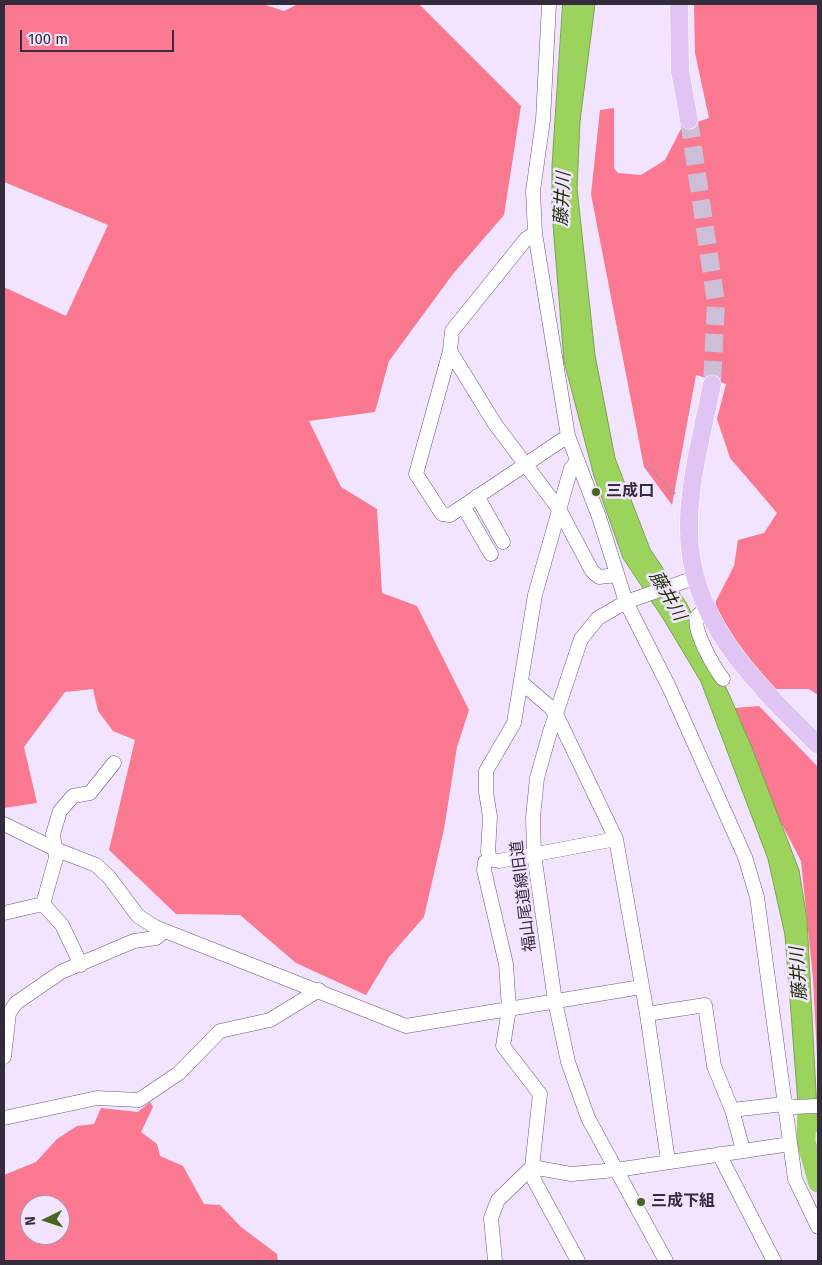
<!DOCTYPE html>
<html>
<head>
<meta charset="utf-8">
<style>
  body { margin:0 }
  #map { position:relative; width:822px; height:1265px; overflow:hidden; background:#f2e4fe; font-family:"Fira Sans",sans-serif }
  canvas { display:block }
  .frame { position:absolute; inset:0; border:5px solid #342b3c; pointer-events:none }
  .north { position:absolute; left:20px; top:1195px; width:50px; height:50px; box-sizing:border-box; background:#f2e4fe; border:1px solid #a69ab0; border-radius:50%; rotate:266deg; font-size:14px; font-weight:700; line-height:20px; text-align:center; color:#342b3c }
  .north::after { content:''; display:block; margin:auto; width:18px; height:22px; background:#46671d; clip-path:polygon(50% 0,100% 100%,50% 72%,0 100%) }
  .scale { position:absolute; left:20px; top:30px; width:154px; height:22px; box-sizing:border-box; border:2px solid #342b3c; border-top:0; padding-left:6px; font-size:15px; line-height:18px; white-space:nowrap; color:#342b3c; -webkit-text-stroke:4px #f2e4fe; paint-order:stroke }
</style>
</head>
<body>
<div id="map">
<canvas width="822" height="1265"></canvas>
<div class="frame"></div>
<div class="north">N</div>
<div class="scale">100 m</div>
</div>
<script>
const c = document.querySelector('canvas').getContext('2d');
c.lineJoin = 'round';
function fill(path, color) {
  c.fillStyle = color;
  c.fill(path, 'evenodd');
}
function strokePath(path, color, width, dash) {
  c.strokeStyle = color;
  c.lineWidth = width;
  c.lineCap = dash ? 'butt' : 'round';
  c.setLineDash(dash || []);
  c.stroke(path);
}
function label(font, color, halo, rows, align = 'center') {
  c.font = font + ' "Fira Sans","Noto Sans JP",sans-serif';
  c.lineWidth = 5;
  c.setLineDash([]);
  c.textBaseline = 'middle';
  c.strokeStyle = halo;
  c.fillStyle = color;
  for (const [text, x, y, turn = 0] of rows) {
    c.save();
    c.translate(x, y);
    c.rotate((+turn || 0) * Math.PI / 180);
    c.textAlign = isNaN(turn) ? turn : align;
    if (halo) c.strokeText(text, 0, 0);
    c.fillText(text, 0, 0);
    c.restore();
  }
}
const forest = new Path2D(`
  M4 4H263L284 11 298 4H419L521 106 504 215 453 274 389 361 375 412 309 421 341 487 377 509 382 593 417 606 469 710 457 747 444 829 424 917 389 957 366 995 296 963 240 915 176 914 109 850 135 740 113 731 98 711 93 689 65 692 24 747 37 803 4 808V287L66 316 108 225 4 182Z
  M694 4H818V695L809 689H768L710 627 716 601 734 566 738 540 764 533 777 513 730 458 717 419 726 384 696 375 672 505 644 467 591 194 600 110 614 108V168L618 173 641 175 665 160 682 127 709 118 695 53Z
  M759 706 818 767V1075L813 978 801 861 722 709Z
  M150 1102 153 1107 141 1132 157 1144 160 1156 183 1166 204 1204 220 1205 241 1227 277 1254 278 1261H4V1175L36 1162 57 1139 77 1126 94 1124 101 1108 138 1112ZM30 1205H60V1235H30Z`);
const water = new Path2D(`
  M563 4H595L580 121 577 188 595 355 615 458 650 549 687 604 729 694 753 750 799 870 807 920 818 1131 800 1130 785 935 768 859 701 682 664 620 623 558 594 476 564 361 552 212V166Z`);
const river = new Path2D(`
  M807 1106 806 1142 818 1183`);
const majorTunnel = new Path2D(`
  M689 120 716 303 712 384`);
const path = new Path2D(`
  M649 467 677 496`);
const minor = new Path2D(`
  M549 4 543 120 533 191 535 233 568 436 599 517 626 602 669 687 745 857 757 897 795 1179 818 1227
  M535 233 526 239 452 331 450 351 416 474 442 514 450 515 568 436
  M450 351 495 424 559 509 592 571 599 577 617 575
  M578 461 571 468 535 595 514 723 486 771V792L490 817 488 852 490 859 499 861 616 839
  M477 496 503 542
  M463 506 491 554
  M706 609C703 611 699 614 697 617 692 630 715 669 723 679
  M522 683 550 707 557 716 616 839 647 1014 668 1161
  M4 824 55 849 96 865 109 877 138 916 155 927 406 1026 641 987
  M490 859 485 862 484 870 506 964 509 1009 503 1046 540 1094 532 1167 498 1200 491 1218 495 1261
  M43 904 56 858 53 834 60 811 73 796 90 793 114 763
  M4 913 43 904 62 925 81 965
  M647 1014 705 1005 714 1066 732 1110 743 1150
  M4 1057 9 1013 16 1003 61 972 134 941 156 938 164 931
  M732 1110 784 1104 793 1107 818 1106
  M4 1118 97 1098 139 1100 179 1073 220 1031 270 1020 319 990
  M719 1154 774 1261
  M578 1261 534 1180 532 1167 571 1174 616 1170 790 1144
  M666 1261 588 1118 568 1062 555 1001 534 854 533 817 537 778 550 732 581 639 598 618 626 602 694 578`);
const major = new Path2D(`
  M679 4 680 71 689 120
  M712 384C703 431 688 483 689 530 689 622 758 685 818 745`);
const markers = [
  [596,492,5,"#46671d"],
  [641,1202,5,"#46671d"]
];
const poiNames = [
  ["三成口",606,492],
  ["三成下組",651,1202]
];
const streetNames = [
  ["福山尾道線旧道",524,896,-97]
];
const waterNames = [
  ["藤井川",563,199,-87],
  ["藤井川",667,596,60],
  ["藤井川",799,974,-94]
];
fill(forest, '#fb7891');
fill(water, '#9cd35c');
strokePath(water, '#7da152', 1);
strokePath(river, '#9cd35c', 19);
strokePath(majorTunnel, '#ccbfd7', 18, [18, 9]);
strokePath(minor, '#6d577d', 15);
strokePath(major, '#fff', 19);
strokePath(path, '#9f93a9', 2, [2.5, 2.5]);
strokePath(minor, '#fff', 14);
strokePath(major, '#e0c5f4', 18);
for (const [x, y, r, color] of markers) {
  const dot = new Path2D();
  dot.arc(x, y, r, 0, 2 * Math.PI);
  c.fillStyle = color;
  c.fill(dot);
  strokePath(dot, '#f2e4fe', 2);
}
label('bold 16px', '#342b3c', '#f2e4fe', poiNames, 'left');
label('16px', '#342b3c', '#f2e4fe', streetNames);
label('italic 18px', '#1c3000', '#f2e4fe', waterNames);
</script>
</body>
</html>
